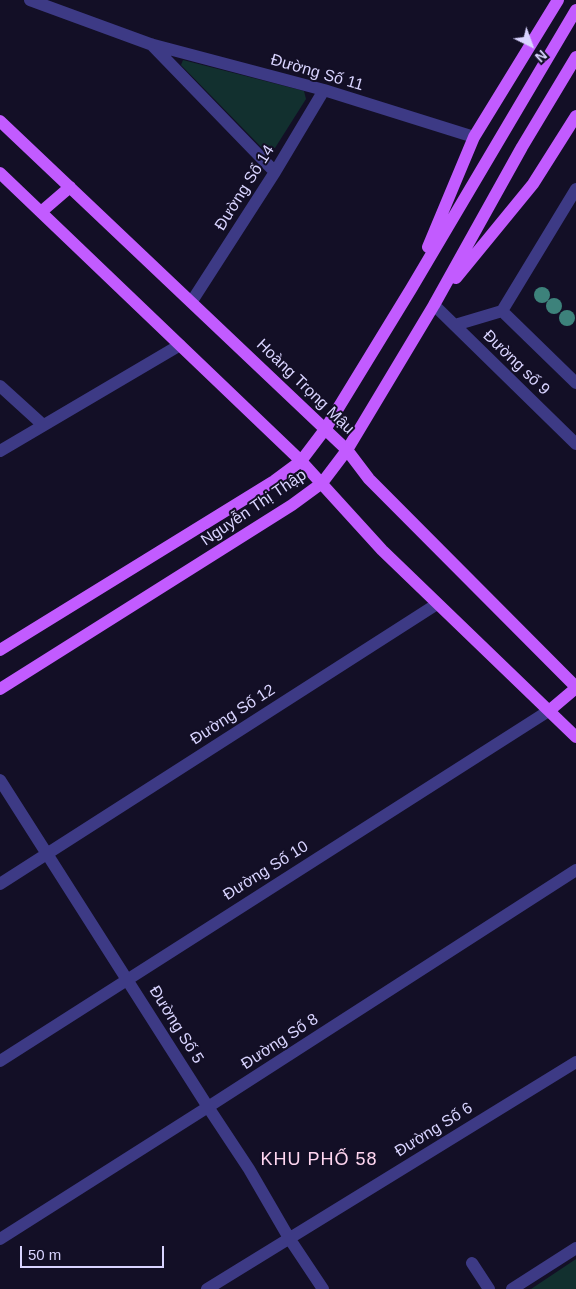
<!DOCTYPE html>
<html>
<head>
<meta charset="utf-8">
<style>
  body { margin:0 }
  #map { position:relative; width:576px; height:1289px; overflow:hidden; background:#130f26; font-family:Helvetica,sans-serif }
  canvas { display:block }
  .north { position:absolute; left:506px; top:20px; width:50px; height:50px; -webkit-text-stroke:4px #130f26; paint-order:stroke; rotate:138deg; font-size:14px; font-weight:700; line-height:20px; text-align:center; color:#d9d4ff }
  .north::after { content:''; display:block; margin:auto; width:18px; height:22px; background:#d9d4ff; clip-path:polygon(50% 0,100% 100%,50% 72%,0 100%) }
  .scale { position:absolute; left:20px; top:1246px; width:144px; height:22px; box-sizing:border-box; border:2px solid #d9d4ff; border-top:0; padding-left:6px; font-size:15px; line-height:18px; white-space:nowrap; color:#d9d4ff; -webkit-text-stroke:4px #130f26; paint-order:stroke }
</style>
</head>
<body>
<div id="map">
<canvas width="576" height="1289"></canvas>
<div class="north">N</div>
<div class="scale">50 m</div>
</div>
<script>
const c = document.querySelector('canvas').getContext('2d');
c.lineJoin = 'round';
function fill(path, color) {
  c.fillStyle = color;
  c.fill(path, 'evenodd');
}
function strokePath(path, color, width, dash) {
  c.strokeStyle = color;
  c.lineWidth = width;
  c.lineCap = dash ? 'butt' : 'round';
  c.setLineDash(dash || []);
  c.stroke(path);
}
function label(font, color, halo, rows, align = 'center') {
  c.font = font + ' Helvetica,sans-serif';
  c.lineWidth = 4;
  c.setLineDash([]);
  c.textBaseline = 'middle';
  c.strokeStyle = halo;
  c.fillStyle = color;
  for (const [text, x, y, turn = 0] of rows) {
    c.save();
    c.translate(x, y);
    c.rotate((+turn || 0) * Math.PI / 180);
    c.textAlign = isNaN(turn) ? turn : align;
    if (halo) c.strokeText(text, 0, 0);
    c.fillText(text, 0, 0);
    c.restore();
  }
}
const green = new Path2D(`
  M183 60 304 91 306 99 275 148 263 149 181 65Z
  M576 1259V1289H531Z`);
const minor = new Path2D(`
  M30 0 150 44 324 90 474 137
  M151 44 275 172
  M576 189 502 311 576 383
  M192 301 275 172 324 90
  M434 305 576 444
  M455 325 502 311
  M0 386 43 425
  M0 451 180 345
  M0 780 208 1107 249 1169 289 1238 323 1289
  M0 884 437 604
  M0 1061 550 710
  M0 1239 208 1107 576 870
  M472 1263 489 1289
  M207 1289 576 1062
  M512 1289 576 1248`);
const major = new Path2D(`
  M0 121 347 450 369 479 576 687
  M0 173 301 461 382 550 576 737
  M41 212 70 187
  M428 247 474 137 558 0
  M456 278 533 184 576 116
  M0 650 274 481 301 461 326 428 411 289 576 10
  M0 689 292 505 322 483 347 450 434 305 522 147 576 57
  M550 710 576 688`);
const trees = [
  [542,295],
  [554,306],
  [567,318]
];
const streetNames = [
  ["Đường Số 11",317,73,16],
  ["Đường Số 14",245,188,-58],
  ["Đường số 9",516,363,44],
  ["Hoàng Trọng Mậu",305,387,44],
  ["Nguyễn Thị Thập",254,508,-34],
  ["Đường Số 12",233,715,-33],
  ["Đường Số 10",266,871,-32],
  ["Đường Số 5",176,1025,58],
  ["Đường Số 8",280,1042,-33],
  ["Đường Số 6",434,1130,-32]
];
const neighbourhoodNames = [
  ["KHU PHỐ 58",319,1160]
];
fill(green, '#12302f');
strokePath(minor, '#3d3a85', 12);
strokePath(major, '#c25bff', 12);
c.fillStyle = '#3d827b';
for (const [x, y] of trees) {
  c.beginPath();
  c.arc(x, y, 8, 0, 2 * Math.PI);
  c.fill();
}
label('16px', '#d9d4ff', '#130f26', streetNames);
c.letterSpacing = '1px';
label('18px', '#ffd6f0', '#130f26', neighbourhoodNames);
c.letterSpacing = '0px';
</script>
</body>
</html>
